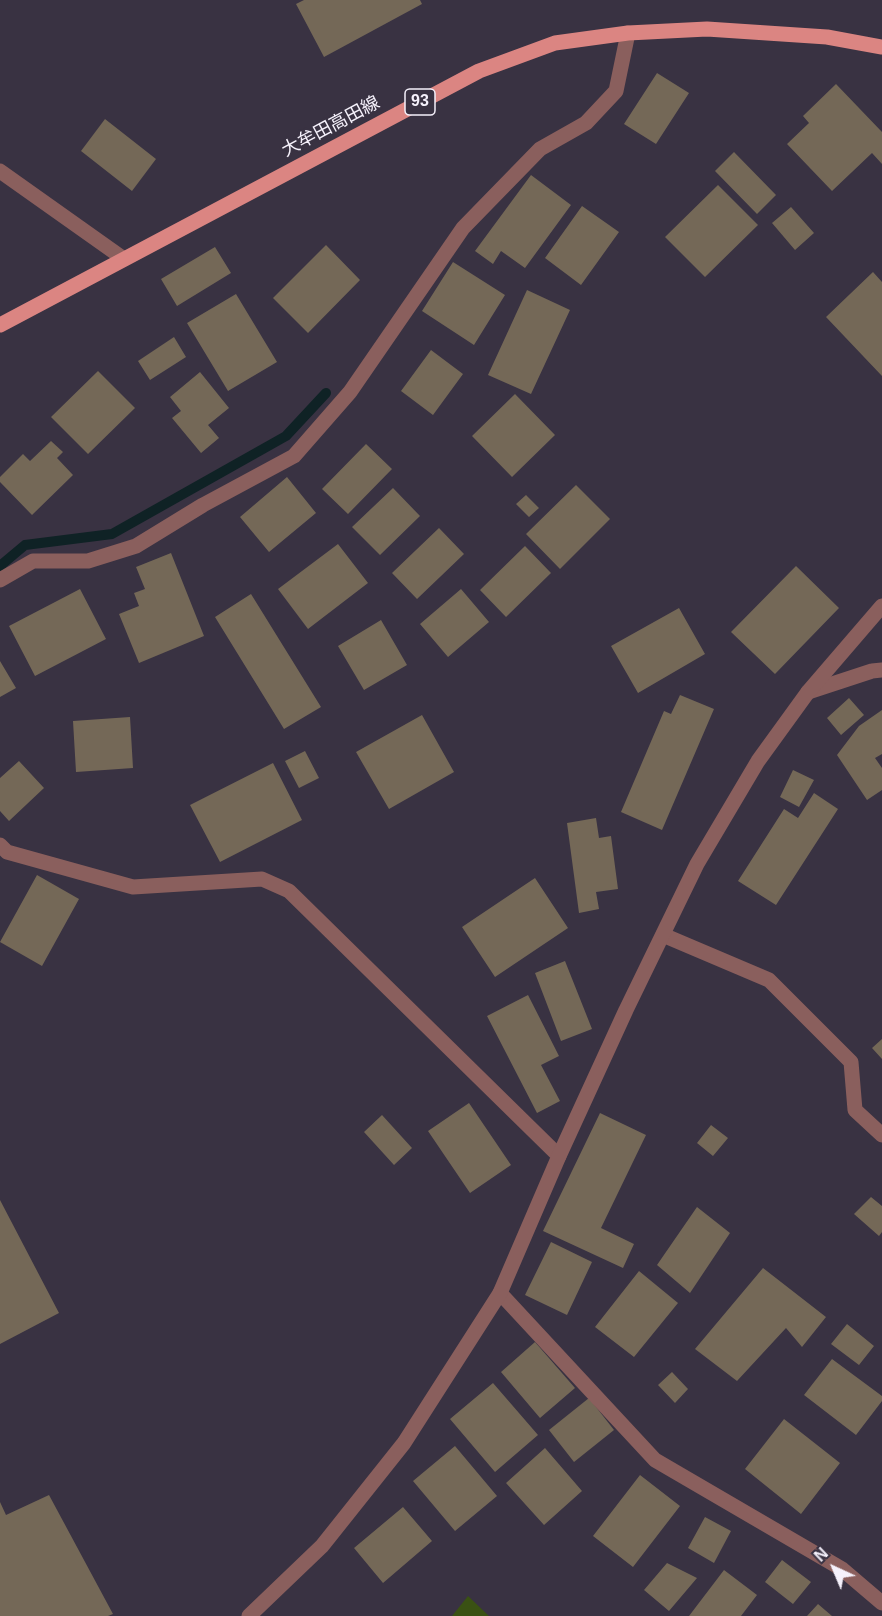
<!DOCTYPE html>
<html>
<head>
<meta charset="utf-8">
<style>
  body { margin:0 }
  #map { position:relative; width:882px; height:1616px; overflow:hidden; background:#393242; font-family:Helvetica,sans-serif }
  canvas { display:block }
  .north { position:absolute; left:804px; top:1538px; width:60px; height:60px; -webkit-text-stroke:4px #393242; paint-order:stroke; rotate:316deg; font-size:16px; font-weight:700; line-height:24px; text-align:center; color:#f5f1fb }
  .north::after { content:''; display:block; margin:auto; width:21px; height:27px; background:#f5f1fb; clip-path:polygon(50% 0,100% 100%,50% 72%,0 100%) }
</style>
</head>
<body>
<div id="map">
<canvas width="882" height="1616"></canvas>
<div class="north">N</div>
</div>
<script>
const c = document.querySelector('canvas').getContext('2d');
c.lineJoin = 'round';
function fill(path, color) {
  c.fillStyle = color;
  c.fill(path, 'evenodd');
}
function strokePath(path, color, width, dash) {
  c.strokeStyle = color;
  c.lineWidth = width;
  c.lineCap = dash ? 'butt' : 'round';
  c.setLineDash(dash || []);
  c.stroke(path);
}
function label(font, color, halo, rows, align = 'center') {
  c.font = font + ' Helvetica,"Noto Sans JP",sans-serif';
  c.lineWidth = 4.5;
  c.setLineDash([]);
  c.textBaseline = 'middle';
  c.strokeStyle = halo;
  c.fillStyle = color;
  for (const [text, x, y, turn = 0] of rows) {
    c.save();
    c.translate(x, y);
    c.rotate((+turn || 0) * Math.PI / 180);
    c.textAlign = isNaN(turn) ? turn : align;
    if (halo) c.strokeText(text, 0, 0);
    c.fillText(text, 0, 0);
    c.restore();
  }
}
const green = new Path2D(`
  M468 1596 489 1616H452Z`);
const stream = new Path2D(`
  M0 566 25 545 112 534 286 436 326 393`);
const building = new Path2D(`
  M304 0H420L422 4 324 57 296 4Z
  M657 73 689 93 656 144 624 124Z
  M836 84 882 132V164L872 153 832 191 787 144 809 123 803 116Z
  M105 119 156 159 132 191 81 151Z
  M734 152 776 195 757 214 715 171Z
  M531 175 571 205 525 268 501 251 493 264 475 251Z
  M718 185 758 225 705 277 665 237Z
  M582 206 619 232 581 285 545 258Z
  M791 207 814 233 795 250 772 223Z
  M326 245 360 280 308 333 273 298Z
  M215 247 231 273 177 306 161 279Z
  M453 262 505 295 474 345 422 311Z
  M873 272 882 282V376L826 317Z
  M527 290 570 310 531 394 488 375Z
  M236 294 277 362 228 391 187 323Z
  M174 337 186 357 150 380 138 361Z
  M431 350 463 374 433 415 401 391Z
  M98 371 135 408 88 454 51 417Z
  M200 372 229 408 208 425 219 438 201 453 172 418 181 411 170 397Z
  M515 394 555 435 512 477 472 436Z
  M51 441 63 452 57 458 73 475 32 515 0 482V477L23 454 30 461Z
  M366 444 392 469 348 514 322 489Z
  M287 477 316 513 269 552 240 517Z
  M576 485 610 519 560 569 526 534Z
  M393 488 420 516 380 555 352 527Z
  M526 495 539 508 529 517 516 504Z
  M439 528 464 554 417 599 392 573Z
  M338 544 368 583 308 629 278 589Z
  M525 546 551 573 506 617 480 590Z
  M171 553 204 636 139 663 119 614 139 606 134 593 145 589 136 567Z
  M796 566 839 608 775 674 731 632Z
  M80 589 106 639 35 676 9 626Z
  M461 589 489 622 448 657 420 624Z
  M251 594 321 707 284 729 215 617Z
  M679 608 705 654 638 693 611 646Z
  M381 620 407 665 364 690 338 646Z
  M0 661 16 688 0 697Z
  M680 695 714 709 662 830 621 812 664 711 671 714Z
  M849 698 864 715 841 735 827 718Z
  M882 710V754L875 758 882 768V790L867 800 837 755 859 726Z
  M422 715 454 772 389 809 356 752Z
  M130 717 133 768 76 772 73 721Z
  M305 751 319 778 299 788 285 761Z
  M19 761 44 788 9 821 0 811V778Z
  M273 763 302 820 220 862 190 805Z
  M793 770 814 780 799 807 780 797Z
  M814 793 838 809 776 905 738 881 784 809 798 818Z
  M596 818 599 838 611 836 618 889 596 892 599 909 579 913 567 823Z
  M37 875 79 899 42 966 0 942Z
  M535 878 568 928 495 977 462 927Z
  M565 961 592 1029 561 1041 535 973Z
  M528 995 559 1056 541 1065 560 1101 537 1113 487 1016Z
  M882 1039V1059L872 1048Z
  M469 1103 511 1165 470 1193 428 1131Z
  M600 1113 646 1135 601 1228 634 1244 623 1268 543 1231Z
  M382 1115 412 1148 394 1165 364 1132Z
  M711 1125 728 1138 713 1156 697 1143Z
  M871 1197 882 1206V1232L879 1236 854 1214Z
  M0 1200 59 1313 0 1344Z
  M697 1207 730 1233 690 1293 657 1265Z
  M551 1242 592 1262 567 1315 525 1295Z
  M763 1268 826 1317 802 1347 786 1328 737 1381 695 1349Z
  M639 1271 678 1303 634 1357 595 1327Z
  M847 1324 874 1346 859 1365 831 1344Z
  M535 1342 575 1388 540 1418 501 1372Z
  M832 1359 882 1396V1401L856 1435 804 1395Z
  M672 1372 688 1389 675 1403 658 1385Z
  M493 1383 538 1435 495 1472 450 1419Z
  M589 1398 614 1430 574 1462 549 1430Z
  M784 1419 840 1463 801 1514 745 1469Z
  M455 1446 497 1496 455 1531 413 1481Z
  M545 1448 582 1491 544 1525 506 1483Z
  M640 1475 680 1506 633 1567 593 1536Z
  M49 1495 113 1614 108 1616H0V1502L6 1515Z
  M403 1507 432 1541 383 1583 354 1548Z
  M705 1517 731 1531 714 1563 688 1548Z
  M782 1560 811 1582 793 1604 765 1582Z
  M667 1563 697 1578 669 1611 644 1590Z
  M724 1570 757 1595 741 1616H689Z
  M818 1604 832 1616H807Z`);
const minor = new Path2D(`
  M0 171 124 259
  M0 580 33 561H88L136 546 203 505 294 456 350 392 463 228 540 149 586 123 616 91 628 33
  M808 692 872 671 882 670
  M0 845 7 852 133 887 262 879 289 891 559 1156
  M663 935 769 980 851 1062 855 1110 882 1135
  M500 1293 655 1460 842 1569 882 1603`);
const tertiary = new Path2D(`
  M249 1616 322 1546 404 1443 500 1293 559 1156 626 1010 697 864 758 761 808 692 882 606`);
const primary = new Path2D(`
  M0 325 479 71 555 43 628 33 707 29 827 37 882 47`);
const shields = [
  [420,102,30]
];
const shieldNames = [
  ["93",420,102]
];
const streetNames = [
  ["大牟田高田線",331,127,-28]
];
fill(green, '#3a5113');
strokePath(stream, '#0f2225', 10);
fill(building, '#746857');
strokePath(minor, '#8a5f5d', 15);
strokePath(tertiary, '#8a5f5d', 15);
strokePath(primary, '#db8582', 15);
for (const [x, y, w] of shields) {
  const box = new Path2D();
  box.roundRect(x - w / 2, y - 13, w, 26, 4.5);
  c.fillStyle = '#393242';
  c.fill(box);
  strokePath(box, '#f5f1fb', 1.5);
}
label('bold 16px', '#f5f1fb', null, shieldNames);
label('18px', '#f5f1fb', '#393242', streetNames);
</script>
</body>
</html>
